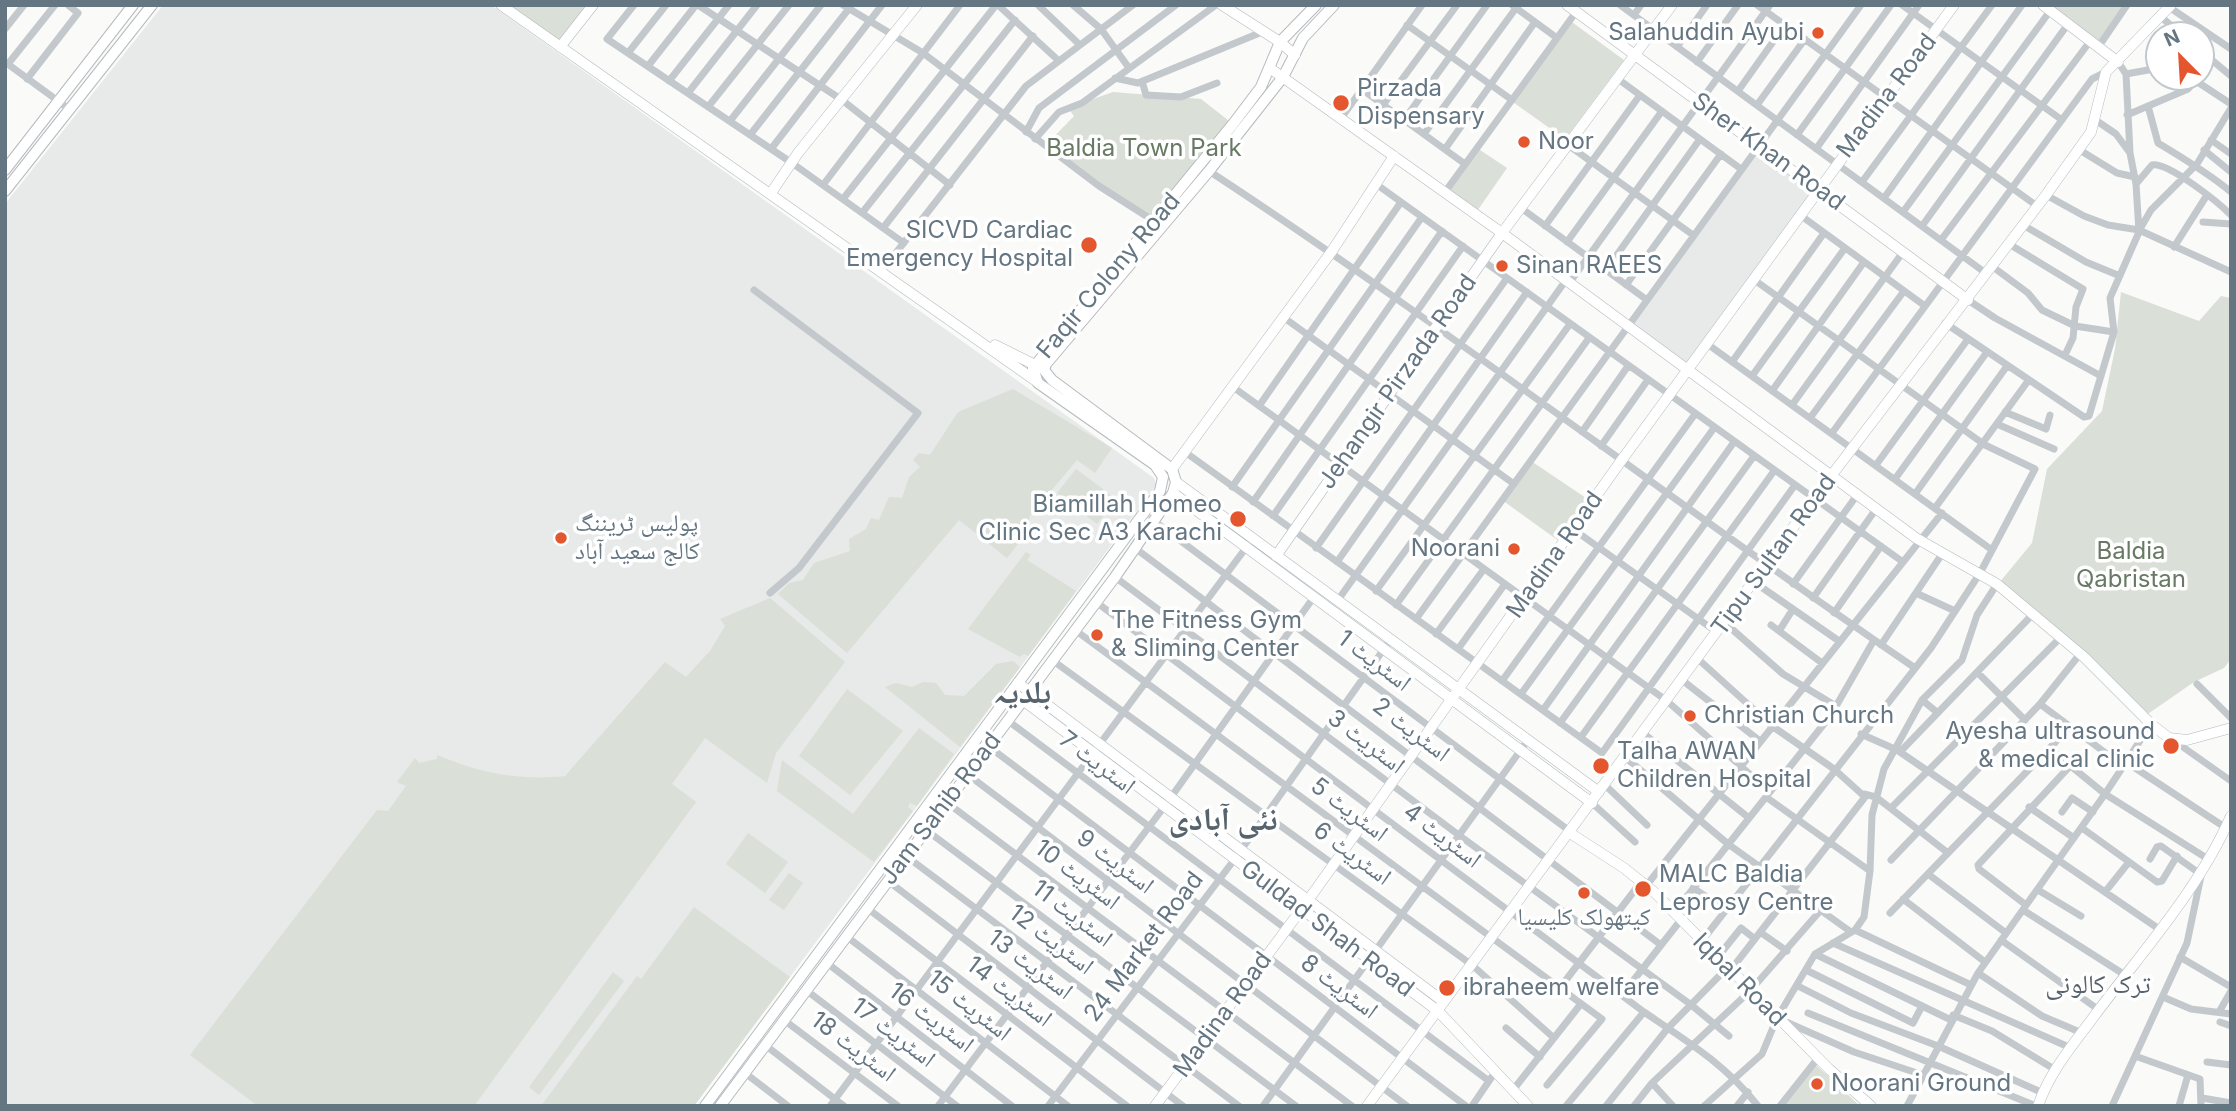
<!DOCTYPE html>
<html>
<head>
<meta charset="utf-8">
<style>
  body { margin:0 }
  #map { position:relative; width:2236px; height:1111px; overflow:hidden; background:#fafaf8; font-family:Inter,sans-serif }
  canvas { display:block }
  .frame { position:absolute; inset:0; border:7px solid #657683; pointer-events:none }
  .north { position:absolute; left:2145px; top:21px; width:70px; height:70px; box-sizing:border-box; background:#fff; border:2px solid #c1c8cd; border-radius:50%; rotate:336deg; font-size:19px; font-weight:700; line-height:28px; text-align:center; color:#657683 }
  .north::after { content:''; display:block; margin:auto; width:24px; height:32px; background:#e4572e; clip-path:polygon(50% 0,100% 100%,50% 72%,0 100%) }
</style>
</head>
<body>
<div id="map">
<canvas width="2236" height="1111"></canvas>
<div class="frame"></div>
<div class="north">N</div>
</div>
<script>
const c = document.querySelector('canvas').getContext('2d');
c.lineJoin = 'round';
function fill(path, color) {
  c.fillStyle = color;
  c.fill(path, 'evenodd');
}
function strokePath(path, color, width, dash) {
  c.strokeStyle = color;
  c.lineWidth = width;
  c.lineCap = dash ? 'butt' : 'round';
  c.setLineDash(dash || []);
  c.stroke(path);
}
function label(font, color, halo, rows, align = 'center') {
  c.font = font + ' Inter,"Noto Naskh Arabic",sans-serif';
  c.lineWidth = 7;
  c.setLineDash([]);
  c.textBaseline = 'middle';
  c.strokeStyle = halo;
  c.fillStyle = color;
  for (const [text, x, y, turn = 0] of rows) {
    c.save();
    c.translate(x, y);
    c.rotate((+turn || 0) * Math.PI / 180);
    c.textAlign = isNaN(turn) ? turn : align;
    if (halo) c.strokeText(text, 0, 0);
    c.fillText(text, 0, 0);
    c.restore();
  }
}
const built = new Path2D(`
  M163 5H491L1154 478 1156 485 694 1106H5V204Z
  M1758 146 1818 189 1687 371 1629 325Z`);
const green = new Path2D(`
  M501 5H593L560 47Z
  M2045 5H2127L2099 46Z
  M1569 20 1624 60 1565 139 1510 100Z
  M1113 92 1201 99 1233 124 1155 222 1045 146 1074 116 1068 108Z
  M1477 148 1507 168 1475 214 1445 192Z
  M2121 292 2199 321 2221 296 2231 298V659L2224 668 2194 682 2142 718 1999 583 2032 543 2047 469 2102 411 2115 349Z
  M1013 389 1112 448 1095 473 1077 460 1030 516 1025 535 1007 558 959 520 847 653 778 594 789 583 803 580 814 563 850 551 849 539 866 529 871 518 879 520 889 497 902 498 909 477 920 467 913 460 919 453 930 455 958 412Z
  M1531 461 1592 502 1563 544 1502 500Z
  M1076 469 1116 499 1097 524 1057 493Z
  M1026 552 1031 555 1027 560 1076 591 1028 656 1024 654 1020 657 968 629Z
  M770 598 845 662 776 753 767 783 705 738 672 784 696 802 474 1106H258L190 1055 377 810 388 811 406 786 397 782 415 758 419 763 437 759V755C479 773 520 781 565 776L665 662 686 677 710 651 725 626 720 619Z
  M1013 661 1020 667 960 747 885 687 896 683 912 687 923 682 936 683 945 695 964 696 996 664Z
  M847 689 903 731 850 795 799 756Z
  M919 728 954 754 917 806 910 803 908 807 913 811 874 862 777 791 782 760 853 814Z
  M748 833 788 862 765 893 726 864Z
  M789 873 803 883 784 910 769 900Z
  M694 907 790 977 694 1106H541L637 976 641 979Z
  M613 972 624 981 539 1095 529 1087Z
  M1814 1063 1860 1106H1780Z`);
const street = new Path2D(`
  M634 5 607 39 792 163 904 243
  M698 5 842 100 950 185
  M843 5 923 53 1099 186 1157 223
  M998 5 1059 61
  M1038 5 1080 45
  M1073 5 1101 29 1129 68
  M1512 5 1557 38
  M1620 5 1987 274
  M1757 5 2037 206
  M1902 5 2062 120
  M2169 7 2231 49
  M1634 15 1641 5
  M2160 16 2182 35
  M1407 25 1512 100
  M5 29 24 5
  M2099 46 2127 5
  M1677 47 1707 5
  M2201 51 2231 76
  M628 53 666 5
  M5 62 69 109
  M1697 62 1738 5
  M2118 62 2126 74 2130 153
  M8 64 55 5
  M648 66 696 5
  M2126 74 2159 68
  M2190 77 2231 104
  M1115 78 1138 83 1262 32
  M27 79 78 13 68 5
  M1618 79 1741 169
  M669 81 729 5
  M1142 81 1146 95 1181 97 1217 83
  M1360 88 1465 164
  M1738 91 1785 25
  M688 93 757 5
  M1383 105 1457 5
  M1757 105 1805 39
  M2148 106 2158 143C2184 159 2207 172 2231 192
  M708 107 789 5
  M2127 115 2188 89 2195 81
  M1342 117 1422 5
  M1404 120 1487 5
  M730 121 821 5
  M1026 132 1039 108 1176 5
  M1424 134 1516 8
  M750 135 851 6
  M1797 135 1891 5
  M1035 139 1059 112 1082 103 1216 5
  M2211 140 2231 154
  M1568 145 1693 235
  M771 149 882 5
  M1445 149 1535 22
  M1816 149 1919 5
  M2078 149 2117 173 2135 177
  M2204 150 2231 172
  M1209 171C1450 329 1677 506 1915 668
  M1862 182 1992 5
  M1376 184 1903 562
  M2136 184 2152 165C2168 162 2218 202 2231 215
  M823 185 960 5
  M1445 192 1576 12
  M2046 195 2084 216 2108 225 2139 230 2231 272
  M1884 198 2022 5
  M843 199 996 5
  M1521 208 1647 300
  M1903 212 2050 11
  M862 213 1015 20
  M1800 215 1925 306
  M2203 222 2231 224
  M2023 225 2086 262 2120 276
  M1545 226 1640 95
  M1922 226 2068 24
  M883 228 1033 36
  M2140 229 2151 210 2197 164 2231 108
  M1941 240 2091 40
  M1567 242 1662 111
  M2009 244 2083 289 2076 307 2073 338 2065 355
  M2174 247 2207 195
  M1993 267 2028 293 2042 310 2075 326 2114 332
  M1606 270 1700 139
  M881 272 1026 86 1133 5
  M1570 282 1770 5
  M1626 285 1721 154
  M754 290 918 413 799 568 770 593
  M1968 300 1995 318 2101 376
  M1283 317 1514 484
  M1945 323 2084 417 2089 416 2114 332 2110 298 2139 232 2136 184 2130 153 2116 134 2094 119
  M1706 343 1992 550
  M1732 362 1824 233
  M1752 376 1845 248
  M1233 387 1667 701 1770 792
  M1772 391 1864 262
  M1792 405 1903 252
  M1259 406 1401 202
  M2005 412 2046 429 2050 415
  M1810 418 1904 291
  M1997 424 2054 449
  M1582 432 1628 366
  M1832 433 2092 79 2106 72
  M1601 446 1647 381
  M1185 452 1602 753 1795 485
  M1876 465 1968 339
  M1895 479 1987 352
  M1232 487 1422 217
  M1915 494 2007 366
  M1253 502 1442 231
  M1935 508 2028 381
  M1273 516 1463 246
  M1154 521 1571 832
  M1573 529 1718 633
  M1135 548 1661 945
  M1316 548 1507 278
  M1337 562 1527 292
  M1115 577 1460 836 1690 1004 1729 1036
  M1754 582 1839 641
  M1793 584 1857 495
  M1376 591 1570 324
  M1916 593 1955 611
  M1813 598 1876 509
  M1338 600 1566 280
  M1096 602 1644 1012C1687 1041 1726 1065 1758 1106
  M1396 605 1589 338
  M1834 613 1881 546
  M1416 619 1861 5
  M1725 623 1783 674 1836 706
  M1771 625 1822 663
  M1075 630 1602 1019 1547 1085
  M1779 631 1793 609
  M1436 634 1484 569
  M1881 645 1942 554
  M1458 649 1505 584
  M1698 659 1772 726 1834 769 1865 797 1730 971
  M1052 660 1472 965 1554 1038
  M1977 672 2025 720
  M1682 680 1760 741
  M1502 681 1695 414
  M2197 684 2231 718
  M1521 694 1714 428
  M1922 700 1938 713
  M2040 704 2123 766
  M1543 710 1734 442
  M1007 720 1489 1081 1496 1071
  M1560 723 1754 456
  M1643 733 1749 818
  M1861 734 1897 750 2159 929
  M1581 737 1774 471
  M2173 740 2231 781
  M988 746 1466 1106
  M2050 749 2105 794 2208 859
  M1900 752 2034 613
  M1625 757 1728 844 1851 932
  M2126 762 2226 828
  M967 774 1407 1106
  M1605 785 1647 825
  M1864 794 1876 797 1948 853
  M1766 797 1870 871
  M946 802 1352 1106
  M1592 803 1635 842
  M2029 807 2074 838
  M1891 808 2060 638
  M2062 812 2072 798 2093 812
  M2082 828 2157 882 2162 881 2177 856
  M926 830 1296 1106
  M906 856 1239 1106
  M2150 859 2157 847 2161 846 2199 873
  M1891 860 2040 704 2080 654
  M1928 874 2006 933
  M888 881 1183 1106
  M1646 886 1942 513
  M1693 888 1726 910
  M2038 890 2081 916
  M2105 892 2129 862
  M1903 899 1985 962
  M2026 905 1979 869 1978 865 2070 766
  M867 908 1127 1106
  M2023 910 2125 975
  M1890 913 2070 727
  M1673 914 1831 715 1874 640
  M1855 930 1971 985
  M1760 932 1787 951
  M846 936 1068 1106
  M2001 940 2099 1010
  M1701 942 1931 648 1980 573 2035 469 1985 445 1753 279
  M1833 943 2071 1048
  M1815 954 1951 1020
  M2180 957 2231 987
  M1717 958 1741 928 1755 939
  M827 963 1012 1106
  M1806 970 1913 1023 1922 1006
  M1978 973 2042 1016 2082 1033
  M1798 986 1851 1013 1938 1046 2043 1093
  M1559 989 1641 882
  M806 990 957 1106
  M1622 995 1680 921
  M2163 997 2191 1009 2231 1014
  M2219 1012 2231 991
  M1808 1013 2036 1106
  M1953 1015 1992 1031 2054 1069
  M784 1020 898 1106
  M1784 1021 1854 1052 1923 1075
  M2220 1022 2231 1026
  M1506 1028 1540 1057
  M765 1045 844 1106
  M2135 1056 2200 1079 2201 1106
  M2207 1062 2231 1065
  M745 1073 788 1106
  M1652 1083 1673 1106
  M1513 1090 1580 1005
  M2202 1098 2231 1103
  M830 1106 1248 545
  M938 1106 1164 807 1316 594
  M1048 1106 1234 860 1391 639
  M1263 1106 1528 740
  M1472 1106 1489 1081
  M1566 1106 1644 1012
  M1606 1106 1668 1028 1727 968
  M1634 1106 1652 1083 1750 991 1820 911
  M1704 1106 1762 1054 1777 1018 1815 954 1855 930 1864 917 1870 871 1872 815 1884 769 1922 700 1962 660 1977 615 1997 584
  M1737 1106 1748 1092
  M1780 1106 1818 1058
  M1907 1106 1978 973 2105 794 2151 724
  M2112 1106 2187 943 2201 876
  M2179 1106 2188 1075`);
const secondary = new Path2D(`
  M501 5 1036 381
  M1222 5 1280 42 1295 55
  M1567 5 1968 300
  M2043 5 2118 62
  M560 47 593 5
  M1271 69 1502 233 1916 538 1997 584 2084 657 2151 724 2169 738 2187 740 2231 728
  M771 193 798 153 917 5
  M995 345 1041 368
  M1172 469 1332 251 1394 156
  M1176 482 1599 792
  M1173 493 1592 803
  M1276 556 1502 233 1672 5
  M1018 683 1444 1002
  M1012 692 1438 1011 1528 1106
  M1570 833 1624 868 1654 892 1829 1069 1871 1106
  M1155 1106 1309 899 1621 461 1954 5
  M1367 1106 1831 476 2046 195 2091 132 2106 72 2171 5
  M2038 1106C2050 1071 2073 1045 2095 1015 2142 952 2199 889 2231 816`);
const primary = new Path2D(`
  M5 170 133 5
  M5 191 152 5
  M705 1106 1160 491 1163 477 1155 465 1038 383 1033 368 1233 124 1261 87 1280 42 1316 5
  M720 1106 1115 577 1173 493 1176 482 1172 469 1052 380 1044 370 1046 364 1209 171 1283 77 1303 38 1334 5`);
const markers = [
  [1818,33,7,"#e4572e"],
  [1341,103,9,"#e4572e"],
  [1524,142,7,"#e4572e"],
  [1089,245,9,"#e4572e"],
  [1502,266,7,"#e4572e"],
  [1238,519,9,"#e4572e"],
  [561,538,7,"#e4572e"],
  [1514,549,7,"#e4572e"],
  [1097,635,7,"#e4572e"],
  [1690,716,7,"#e4572e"],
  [2171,746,9,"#e4572e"],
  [1601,766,9,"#e4572e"],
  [1643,889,9,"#e4572e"],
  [1584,893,7,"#e4572e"],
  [1447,988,9,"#e4572e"],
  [1817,1084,7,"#e4572e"]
];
const poiNames = [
  ["Salahuddin Ayubi",1804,33,"right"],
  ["Pirzada",1357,89],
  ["Dispensary",1357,117],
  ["Noor",1538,142],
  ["SICVD Cardiac",1073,231,"right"],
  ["Emergency Hospital",1073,259,"right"],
  ["Sinan RAEES",1516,266],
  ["Biamillah Homeo",1222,505,"right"],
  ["Clinic Sec A3 Karachi",1222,533,"right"],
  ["پولیس ٹریننگ",575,524],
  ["کالج سعید آباد",575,552],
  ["Noorani",1500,549,"right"],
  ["The Fitness Gym",1111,621],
  ["& Sliming Center",1111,649],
  ["Christian Church",1704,716],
  ["Ayesha ultrasound",2155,732,"right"],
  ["& medical clinic",2155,760,"right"],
  ["Talha AWAN",1617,752],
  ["Children Hospital",1617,780],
  ["MALC Baldia",1659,875],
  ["Leprosy Centre",1659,903],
  ["کیتھولک کلیسیا",1584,918,"center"],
  ["ibraheem welfare",1463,988],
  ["Noorani Ground",1831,1084]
];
const streetNames = [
  ["Madina Road",1887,96,-53],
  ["Sher Khan Road",1768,152,36],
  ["Faqir Colony Road",1109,276,-50],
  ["Jehangir Pirzada Road",1398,382,-55],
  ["Madina Road",1555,555,-55],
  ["Tipu Sultan Road",1774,555,-54],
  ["اسٹریٹ 1",1374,661,37],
  ["اسٹریٹ 2",1411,730,37],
  ["اسٹریٹ 3",1366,742,37],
  ["اسٹریٹ 7",1097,763,37],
  ["Jam Sahib Road",941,809,-53],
  ["اسٹریٹ 5",1349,810,37],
  ["اسٹریٹ 4",1442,836,37],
  ["اسٹریٹ 6",1352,854,36],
  ["اسٹریٹ 9",1115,862,37],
  ["اسٹریٹ 10",1077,875,37],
  ["اسٹریٹ 11",1072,914,37],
  ["Guldad Shah Road",1327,929,37],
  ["اسٹریٹ 12",1051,940,37],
  ["24 Market Road",1144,947,-53],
  ["اسٹریٹ 13",1030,965,37],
  ["Iqbal Road",1739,980,45],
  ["اسٹریٹ 8",1339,987,37],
  ["اسٹریٹ 14",1009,992,37],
  ["اسٹریٹ 15",969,1006,38],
  ["Madina Road",1223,1015,-54],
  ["اسٹریٹ 16",931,1018,37],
  ["اسٹریٹ 17",893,1033,37],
  ["اسٹریٹ 18",853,1047,37]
];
const parkNames = [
  ["Baldia Town Park",1144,149],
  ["Baldia",2131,552],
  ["Qabristan",2131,580]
];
const neighbourhoodNames = [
  ["ترک کالونی",2098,985]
];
const districtNames = [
  ["بلدیہ",1022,693],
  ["نئی آبادی",1223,820]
];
fill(built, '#e8e9e9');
fill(green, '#dadfd7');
strokePath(secondary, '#b3babf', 11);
strokePath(primary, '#b5babe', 12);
strokePath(street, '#c3c8cc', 7);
strokePath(secondary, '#fff', 10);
strokePath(primary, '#fff', 10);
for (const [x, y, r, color] of markers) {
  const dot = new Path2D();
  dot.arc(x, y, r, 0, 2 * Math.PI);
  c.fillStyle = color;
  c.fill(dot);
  strokePath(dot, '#fff', 2.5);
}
label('24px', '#657683', '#fff', poiNames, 'left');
label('24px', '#657683', '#fff', streetNames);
label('24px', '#687a64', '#fff', parkNames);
label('26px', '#57646e', '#fff', neighbourhoodNames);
label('bold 32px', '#57646e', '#fff', districtNames);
</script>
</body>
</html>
